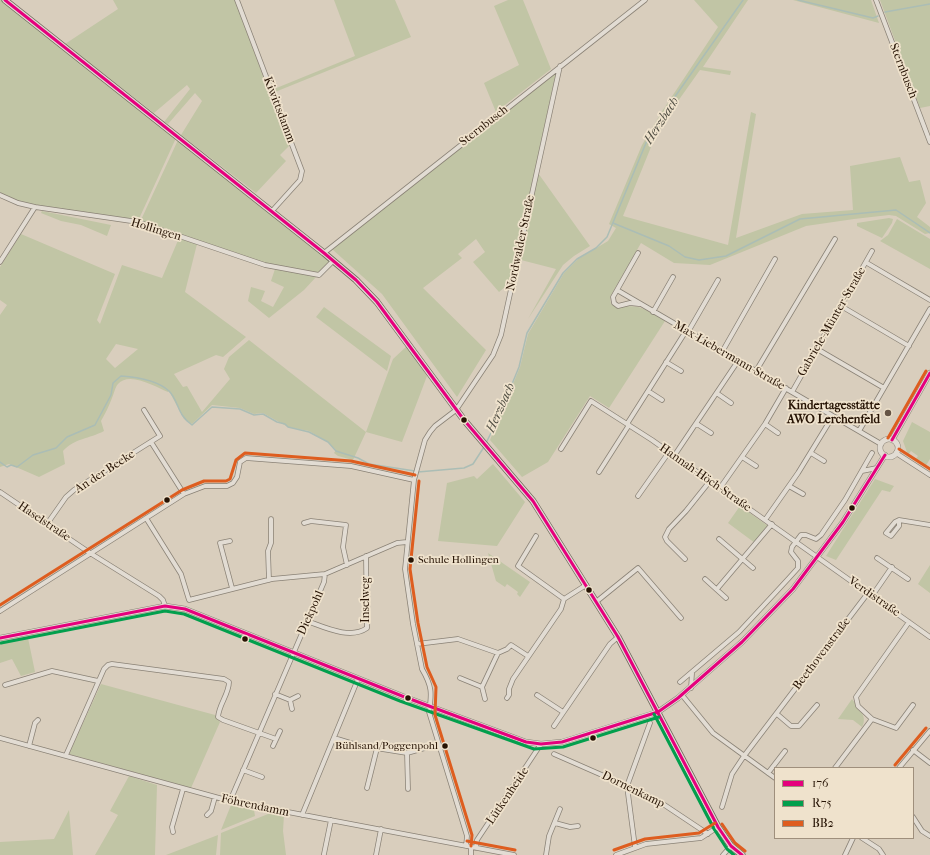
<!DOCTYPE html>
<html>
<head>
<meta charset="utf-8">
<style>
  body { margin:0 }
  #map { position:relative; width:930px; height:855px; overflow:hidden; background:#d9cebd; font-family:"IM FELL French Canon",serif }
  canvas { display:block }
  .legend { position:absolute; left:774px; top:767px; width:140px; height:72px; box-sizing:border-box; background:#efe2cc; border:1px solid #9f8f7c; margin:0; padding:5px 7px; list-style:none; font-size:12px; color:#261304 }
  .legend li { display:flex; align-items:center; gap:8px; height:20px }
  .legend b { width:20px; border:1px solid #9f8f7c }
</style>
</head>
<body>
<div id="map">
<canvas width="930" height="855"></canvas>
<ul class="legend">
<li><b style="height:5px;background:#e5007d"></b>176</li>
<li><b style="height:5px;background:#029f4d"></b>R75</li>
<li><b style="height:5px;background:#de5d1f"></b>BB2</li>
</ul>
</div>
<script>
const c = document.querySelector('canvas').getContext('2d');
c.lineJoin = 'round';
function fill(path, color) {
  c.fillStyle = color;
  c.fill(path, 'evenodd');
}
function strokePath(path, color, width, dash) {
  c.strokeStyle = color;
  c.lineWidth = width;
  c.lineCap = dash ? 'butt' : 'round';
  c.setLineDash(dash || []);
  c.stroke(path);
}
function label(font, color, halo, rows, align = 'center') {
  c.font = font + ' "IM FELL French Canon",serif';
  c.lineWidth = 3.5;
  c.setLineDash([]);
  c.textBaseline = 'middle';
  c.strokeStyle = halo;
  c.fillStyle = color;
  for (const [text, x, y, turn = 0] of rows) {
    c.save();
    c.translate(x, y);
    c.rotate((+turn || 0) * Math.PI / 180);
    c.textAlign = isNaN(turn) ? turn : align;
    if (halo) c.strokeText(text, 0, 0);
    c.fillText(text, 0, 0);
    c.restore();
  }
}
const green = new Path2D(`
  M0 0H3L176 138 138 221 35 205 18 202 0 193Z
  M113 0H235L289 146 280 155 286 161 256 193 181 135 202 101 195 93 168 124 164 122 190 89 187 85 154 113 65 44 118 9Z
  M334 0H395L411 37 275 92 274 89 355 56Z
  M508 0H523L551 69 496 112 484 83 519 65 494 6Z
  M694 0H748L703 67 731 71 730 75 700 70 666 118 651 147 623 216 728 245 751 112 756 114 736 238 802 214 853 210 850 166 900 157 909 182 920 180 926 203 917 217 930 227V233L925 234 896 216 889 215 854 219 806 226 710 265 674 263 641 243 610 297 611 304 617 308C640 303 646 310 665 321L609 408 590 396 548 462 522 477 490 440 520 367 528 334 564 273 578 259 608 241 616 228 609 224 642 145 661 113 718 27Z
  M793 0H871L879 23Z
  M880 0H930V106L920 108Z
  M556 72 511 282 499 292 473 262 485 252 476 239 458 254 462 258 423 288 486 350 457 397 382 294 332 249Z
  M178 140 330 261 318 273 265 263 140 222Z
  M538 173 590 246 574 256 563 265 528 319 556 269 521 260Z
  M42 211 111 225 107 236 81 225 61 221 41 213Z
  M889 218 893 219 892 223 882 238 857 226V223Z
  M897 219 930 239V269L880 241 888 235Z
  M21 234 115 274 97 320 100 324 122 265 162 278 179 238 197 244 185 292 246 337 223 357 216 355 174 374 183 387 187 386 202 412 230 379 224 369 229 357 249 340 366 432 393 359 407 346 427 376 402 442 366 432 353 460 338 456 334 453 336 450 328 442 309 431 288 427 263 413 254 414 240 408 212 405 192 424 184 419 169 391 168 392C156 387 129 371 118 384 115 387 114 394 112 398 109 406 105 414 101 421L104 431C89 439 75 438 63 451L65 464 39 477 9 464 0 467V315L7 305 0 300V267ZM116 344 138 349 115 368 106 359Z
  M275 269 317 276 304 290 269 318 248 301 251 287 265 291 261 301 273 307 284 287 271 281Z
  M324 307 391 356 387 371 316 317Z
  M912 422 930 432V459L925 467 915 460 918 456 911 451 908 455 903 441Z
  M493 464 525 502 497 546 438 541 447 483 474 476 477 479Z
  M875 479 894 486 890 492 882 490 836 560 826 556Z
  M740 506 768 526 755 543 728 523Z
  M488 553 530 582 520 597 517 594 518 592 507 584 505 587 496 581Z
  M930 565V593L918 584Z
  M28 638 35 672 21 676 12 659 0 663V643Z
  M101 684 215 715 220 722 191 788 69 754Z
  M852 699C859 709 868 716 862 727L853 720 838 719Z
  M129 776 157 785 155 855H95L118 815 110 811Z
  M231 805 254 810 255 816 221 830Z
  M69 810 73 855H0V842L54 839Z
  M273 812 284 815 283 831 286 855H220L221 833Z
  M218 835 216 855H166Z`);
const stream = new Path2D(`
  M798 0 873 18 878 16
  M885 12 930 4
  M613 223 669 246 685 257 699 260 726 256 800 219 896 210 930 233
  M486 443 496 423 519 367 527 333 563 273 577 259 596 248 607 237 646 143 674 98 743 0
  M0 462 7 467 11 465 17 467 33 455 56 448 67 437 95 425 111 395 113 383 121 376C136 377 157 380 169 391 179 401 177 415 192 425L212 407 240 409 254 415 263 414 277 422 285 424 288 427 309 432 328 442 336 451 358 458 369 464 415 471
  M418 472 464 468 473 464 484 447`);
const minor = new Path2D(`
  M237 0 302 171 300 180 272 211
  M876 0 930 142
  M0 195 18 203 35 207
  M324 253 645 0
  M0 262 35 207 138 222 265 265 319 275 333 261
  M867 263 930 300
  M617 290 638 253
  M639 304 630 303 618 306 614 303 613 297 617 290 881 444
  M841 306 909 346
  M653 312 673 277
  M688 332 718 280
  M817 349 884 388
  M722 352 775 259
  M666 362 681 371
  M756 371 835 239
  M648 391 662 400
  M792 392 872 251
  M718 394 731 403
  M627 424 686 331
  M697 424 711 433
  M765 424 778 433
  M859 431 930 309
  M151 442 184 494
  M561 449 591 401 652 440 930 637
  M811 453 824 461
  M896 453 930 475
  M674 456 738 361
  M742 457 756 466
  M862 471 877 468
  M599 472 629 425
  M789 486 803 494
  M720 488 765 424 786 388
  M0 492 90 553 159 596 163 600 165 606
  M638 496 669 452
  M146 518 181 574 189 600 272 579 325 574 397 543 407 542
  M765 520 798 473 833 416
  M899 520V526L891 536 886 533 895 522 899 520 930 525
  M304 523 311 521 346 525 343 547 347 565
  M47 524 66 497 74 490 160 436 144 410
  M536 536 518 566 564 599
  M719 539 753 568
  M230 541 220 543 232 588
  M877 558 908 579
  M685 559 667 541 665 537 669 529 686 511 710 481
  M705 579 726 598
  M269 580 268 551 271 543V519
  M717 589 772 524
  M872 596 892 567
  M596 602 638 568 681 618
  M0 611 184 494 205 486H227L233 483 237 477 240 462 246 458 351 466 414 480
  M307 621C324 627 350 640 367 628L366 556
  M417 644 458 639 498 653 507 649 511 645 528 656
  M460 678 482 687 498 653
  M680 682 739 632 789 578 798 568V561L791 552 792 547 801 535H806L816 539 821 535 845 500 872 453
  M5 685 52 671 98 681
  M482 687 485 699
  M691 688 692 673
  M275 694 290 700
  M537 695 563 712
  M682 695 713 733 775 778
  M507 698 509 695V689L513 679 561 609 564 599 586 585
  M292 709 290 700 298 696
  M777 714 791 726H799L817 705
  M872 719 896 728 913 705
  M554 726 610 644 618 637
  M0 738 230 801 514 855
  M334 738 357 745 407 753 439 744
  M29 746 35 723 38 720
  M273 746 280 731
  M913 750 930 763
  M407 753 408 789
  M554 754 627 786 663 804 708 834
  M66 755 104 669 108 665 112 664 224 679 229 682C229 694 219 704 218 717L223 720 276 739
  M835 768 872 719 858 706 856 697 909 622
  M899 768 930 731
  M243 770 262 777
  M768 773 785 751
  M367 788 377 748
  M230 801 324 582 325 574
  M722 807 732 774 744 756 868 593
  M207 815 211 811 215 797
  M302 815 358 679
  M913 817 922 831 930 836
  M555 823 570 827 578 826
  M173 832 172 827 183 789
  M862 838 879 849 883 855
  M466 846 467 836 429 712C432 693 432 686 422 669L413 624 405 569 414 480 425 440 430 432 435 426 456 410 493 355 501 335 560 66
  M471 847V855
  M635 847 627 786 650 723
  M476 848 477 840 541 744
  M324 854 331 820
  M376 855 381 829
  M546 855 549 836 560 809
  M616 855 646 844 701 838 718 827
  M723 855 731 846
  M845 855 853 838`);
const tertiary = new Path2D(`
  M880 448a9 9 0 1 1 18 0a9 9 0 1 1-18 0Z
  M892 440 930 373
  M0 638 165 606 185 609 402 696 526 742 541 744 562 742 658 712 678 698 742 642 793 589 843 522 885 455`);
const secondary = new Path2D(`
  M5 0 324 253 356 280 377 302 464 420 533 501 618 637 718 827 731 846 742 855`);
const bus1 = new Path2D(`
  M5 0 324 253 356 280 377 302 464 420 533 501 618 637 718 827 731 846 742 855
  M892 440 930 373
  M0 638 165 606 185 609 402 696 526 742 541 744 562 742 658 712 678 698 742 642 793 589 843 522 885 455`);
const bus2 = new Path2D(`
  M1 643 165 611 184 614 400 701 534 749 563 747 659 717
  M654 714 714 829 727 849 734 855`);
const bus3 = new Path2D(`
  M888 438 926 371
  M899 449 930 469
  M419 481 410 569 418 623 427 667 436 687 435 715 472 835 471 846
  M0 605 182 490 204 481H226L230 479 236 460 245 453 351 461 415 475
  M895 765 926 728
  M722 824 735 843 745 851
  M467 841 515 850
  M614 850 645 839 699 833 715 823`);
const markers = [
  [888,413,4,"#655445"],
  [464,420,3.5,"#261304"],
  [167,500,3.5,"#261304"],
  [852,508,3.5,"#261304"],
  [411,560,3.5,"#261304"],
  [589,590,3.5,"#261304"],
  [245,639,3.5,"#261304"],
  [408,698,3.5,"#261304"],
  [593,738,3.5,"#261304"],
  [445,746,3.5,"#261304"]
];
const busNames = [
  ["Schule Hollingen",418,560],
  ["Bühlsand/Poggenpohl",438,746,"right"]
];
const streetNames = [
  ["Sternbusch",903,71,69],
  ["Kiwittsdamm",279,110,69],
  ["Sternbusch",484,126,-38],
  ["Hollingen",156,230,17],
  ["Nordwalder Straße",521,243,-78],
  ["Gabriele-Münter-Straße",832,322,-60],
  ["Max-Liebermann-Straße",729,356,30],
  ["An der Beeke",105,472,-33],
  ["Hannah-Höch-Straße",705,478,35],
  ["Haselstraße",44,522,34],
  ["Verdistraße",874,597,35],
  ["Inselweg",366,600,-90],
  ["Diekpohl",311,613,-66],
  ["Beethovenstraße",822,654,-53],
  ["Dornenkamp",633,790,26],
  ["Lütkenheide",508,796,-56],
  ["Föhrendamm",255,806,12]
];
const poiNames = [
  ["Kindertagesstätte",880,406],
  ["AWO Lerchenfeld",880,420]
];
const waterNames = [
  ["Herzbach",662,121,-57],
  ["Herzbach",501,408,-66]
];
fill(green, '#c1c5a5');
strokePath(stream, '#abbdb5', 1.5);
strokePath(minor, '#8a8276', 5.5);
strokePath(tertiary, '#8a8276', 6);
strokePath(secondary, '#70685d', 7);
strokePath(minor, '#e2dcd3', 4);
strokePath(tertiary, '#e2dcd3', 5);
strokePath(secondary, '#e2dcd3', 5.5);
strokePath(bus1, '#e5007d', 3);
strokePath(bus2, '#029f4d', 3);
strokePath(bus3, '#de5d1f', 3);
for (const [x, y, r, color] of markers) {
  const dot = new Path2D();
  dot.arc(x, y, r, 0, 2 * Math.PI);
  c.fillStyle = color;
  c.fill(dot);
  strokePath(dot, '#efe2cc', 1.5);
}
label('11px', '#261304', '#efe2cc', busNames, 'left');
label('12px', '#261304', '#efe2cc', streetNames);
label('bold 12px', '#261304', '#efe2cc', poiNames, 'right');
label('italic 13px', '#4e4c41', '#efe2cc', waterNames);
</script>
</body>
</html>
